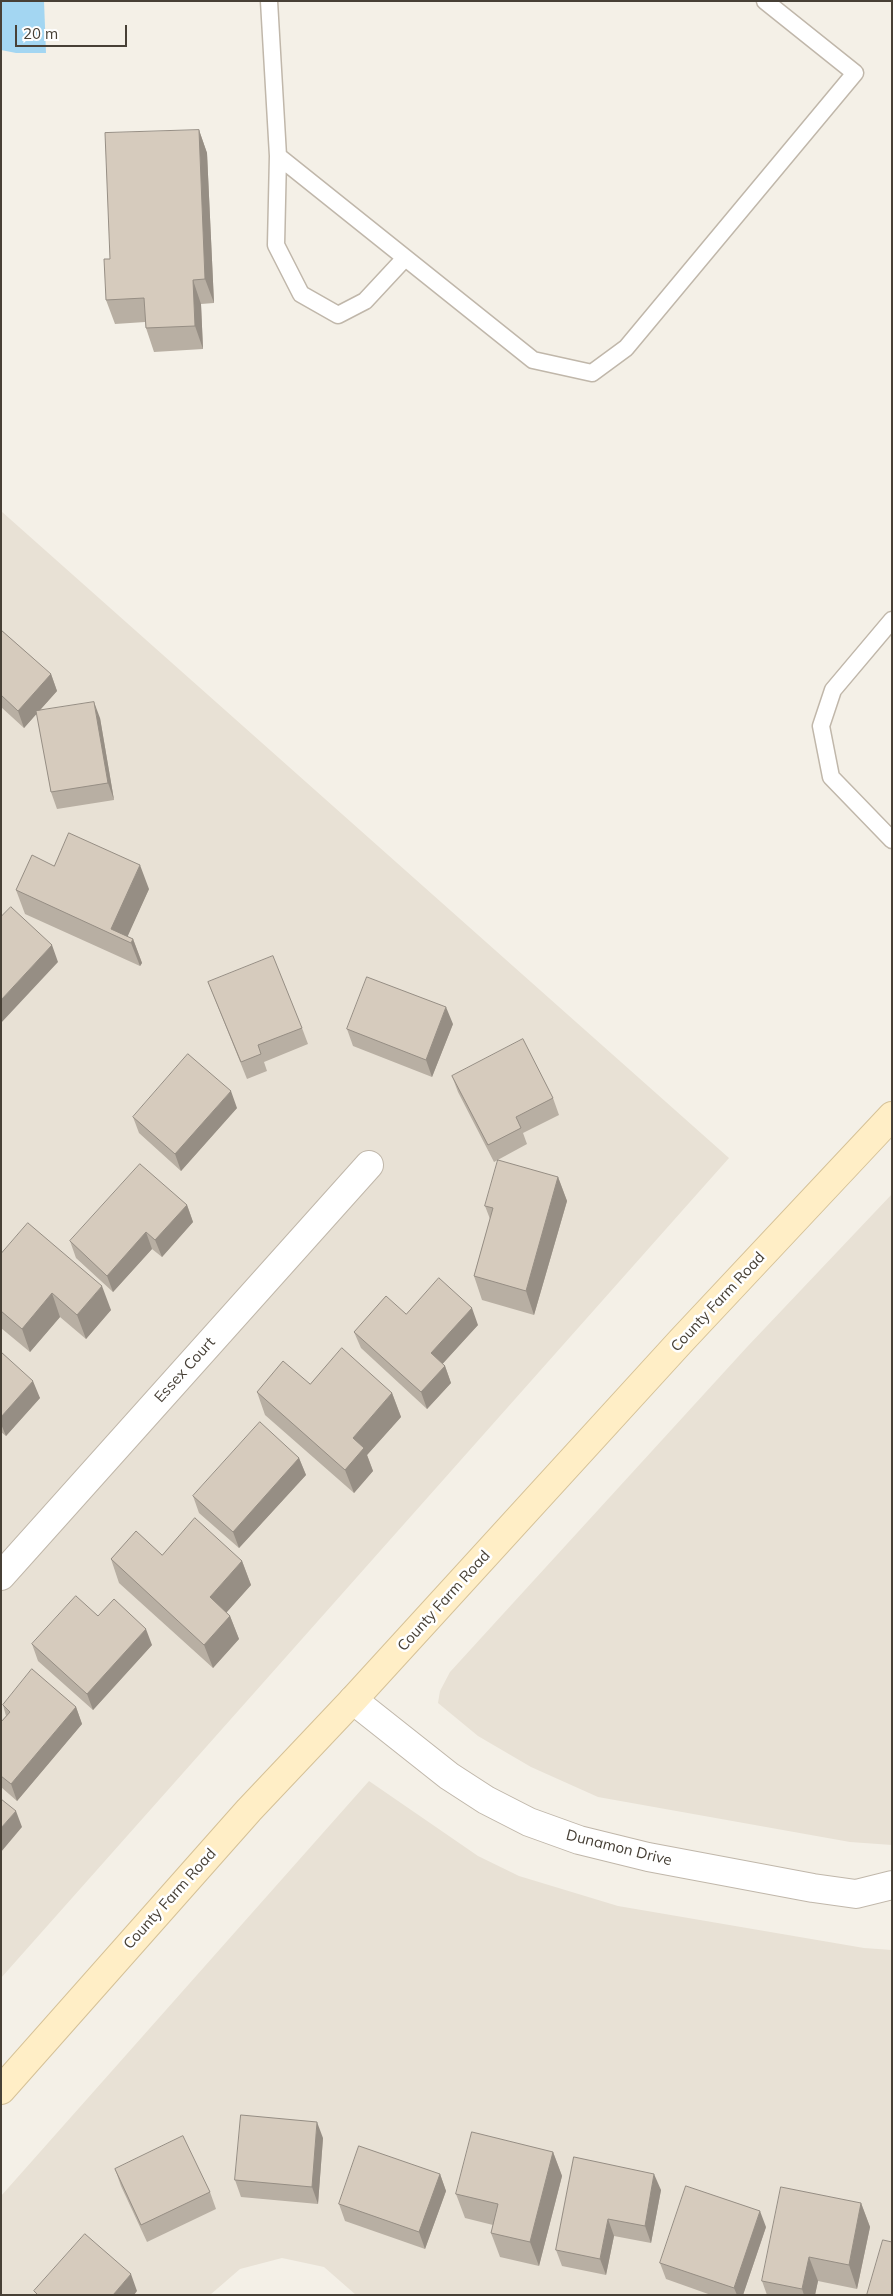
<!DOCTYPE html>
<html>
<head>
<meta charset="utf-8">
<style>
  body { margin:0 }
  #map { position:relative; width:893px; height:2296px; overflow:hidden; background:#f4f0e7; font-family:Mulish,sans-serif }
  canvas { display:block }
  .frame { position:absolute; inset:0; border:2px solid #474036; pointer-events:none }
  .scale { position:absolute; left:15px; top:25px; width:112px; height:22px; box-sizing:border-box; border:2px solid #474036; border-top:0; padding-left:6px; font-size:15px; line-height:18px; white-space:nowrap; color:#474036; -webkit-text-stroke:4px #fff; paint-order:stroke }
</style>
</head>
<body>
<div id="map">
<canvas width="893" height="2296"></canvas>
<div class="frame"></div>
<div class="scale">20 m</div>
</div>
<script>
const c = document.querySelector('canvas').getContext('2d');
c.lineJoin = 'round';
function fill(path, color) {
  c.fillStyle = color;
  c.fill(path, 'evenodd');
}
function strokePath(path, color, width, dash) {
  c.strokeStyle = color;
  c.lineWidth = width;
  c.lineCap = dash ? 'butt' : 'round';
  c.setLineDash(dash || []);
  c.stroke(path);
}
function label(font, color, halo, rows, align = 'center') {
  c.font = font + ' Mulish,sans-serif';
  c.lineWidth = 5;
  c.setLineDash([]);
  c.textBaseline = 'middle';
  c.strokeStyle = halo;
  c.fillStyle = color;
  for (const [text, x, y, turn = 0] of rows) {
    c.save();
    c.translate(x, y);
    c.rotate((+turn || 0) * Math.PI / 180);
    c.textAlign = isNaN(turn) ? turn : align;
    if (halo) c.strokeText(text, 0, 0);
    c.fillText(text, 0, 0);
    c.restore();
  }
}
const residential = new Path2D(`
  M1 511 729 1158 1 1978Z
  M892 1194V1845L850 1842 598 1797 531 1767 478 1736 438 1703 440 1691 450 1672 747 1347Z
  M369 1781 478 1856 519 1876 618 1906 864 1948 892 1950V2295H356L324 2267 282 2258 240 2269 210 2295H1V2196Z`);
const water = new Path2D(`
  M1 1H44L46 53H16L1 50Z`);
const lane = new Path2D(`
  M269 1 278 156 533 360 592 373 626 348 855 73 765 1
  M278 156 276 245 301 294 338 315 365 301 405 258
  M892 620 833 690 821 726 831 777 892 840`);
const street = new Path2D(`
  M1 1576 369 1165
  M353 1700 449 1776 486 1800 529 1822 579 1840 648 1857 813 1888 856 1894 892 1885`);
const secondary = new Path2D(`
  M1 2090 249 1810 353 1700 681 1341 892 1116`);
const wall = new Path2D(`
  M199 130 207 153 214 303 201 304 203 349 154 352 146 328 145 322 115 324 106 300 110 259Z
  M1 630 51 674 57 691 40 710 100 718 114 800 57 809 51 792 37 713 24 728 1 707Z
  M54 866 149 889 127 936 133 939 142 963 140 966 25 914 16 890Z
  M208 982 302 1028 308 1044 264 1062 267 1071 247 1079Z
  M453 1024 432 1077 353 1046 347 1029Z
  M452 1076 553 1098 559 1115 523 1133 527 1144 494 1162 458 1092Z
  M237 1108 181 1171 139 1133 133 1117Z
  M558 1177 567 1201 534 1315 482 1300 474 1276 490 1219 485 1206Z
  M187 1205 193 1222 162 1257 152 1249 113 1292 76 1258 70 1241Z
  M1 1254 111 1310 86 1339 60 1317 30 1352 1 1328Z
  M406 1314 478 1325 442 1364 445 1366 451 1383 427 1409 361 1348 354 1332Z
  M1 1352 40 1398 6 1436 1 1432Z
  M310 1384 392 1393 401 1417 367 1455 373 1471 354 1493 265 1415 257 1392Z
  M299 1458 306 1475 239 1548 199 1513 193 1496Z
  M162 1555 242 1561 251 1585 226 1612 230 1616 239 1639 213 1668 119 1583 111 1559Z
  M98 1616 152 1645 93 1710 38 1661 32 1644Z
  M3 1705 76 1707 82 1724 17 1801 1 1787V1722L6 1716Z
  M323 2138 318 2204 241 2197 235 2180Z
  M553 2152 562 2176 539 2266 500 2257 491 2233 493 2225 465 2218 456 2194Z
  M574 2157 661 2190 651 2243 614 2236 606 2275 562 2266 556 2250Z
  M115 2169 210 2192 216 2209 147 2242 121 2186Z
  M440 2174 446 2191 425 2249 345 2221 339 2204Z
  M861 2203 870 2227 857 2289 818 2281 815 2295H767L762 2281Z
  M766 2227 743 2295H711L666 2279 660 2263Z`);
const shadedWall = new Path2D(`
  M199 130 207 153 214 303 205 279Z
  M193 280 201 304 203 349 195 326Z
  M51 674 57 691 24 728 18 711Z
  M94 702 100 718 114 800 108 783Z
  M140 865 149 889 126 940 111 929Z
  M133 939 142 963 140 966 131 943Z
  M52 945 58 962 1 1023V1000Z
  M446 1007 453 1024 432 1077 426 1060Z
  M231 1091 237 1108 181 1171 175 1154Z
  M558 1177 567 1201 534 1315 526 1291Z
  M187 1205 193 1222 162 1257 155 1240Z
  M146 1232 152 1249 113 1292 107 1276Z
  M102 1286 111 1310 86 1339 77 1315Z
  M52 1293 60 1317 30 1352 22 1329Z
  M472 1308 478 1325 437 1370 431 1353Z
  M445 1366 451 1383 427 1409 421 1392Z
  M33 1381 40 1398 6 1436 1 1424V1417Z
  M392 1393 401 1417 367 1455 373 1471 354 1493 345 1470 353 1438Z
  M299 1458 306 1475 239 1548 233 1532Z
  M242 1561 251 1585 219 1621 210 1597Z
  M230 1616 239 1639 213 1668 204 1645Z
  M146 1629 152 1645 93 1710 87 1694Z
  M76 1707 82 1724 17 1801 11 1784Z
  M16 1811 22 1827 1 1852V1828Z
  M317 2122 323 2138 318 2204 312 2187Z
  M553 2152 562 2176 539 2266 530 2242Z
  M440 2174 446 2191 425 2249 419 2232Z
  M654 2174 661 2190 651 2243 645 2226Z
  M861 2203 870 2227 857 2289 849 2265Z
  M760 2211 766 2227 743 2295H737L734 2288Z
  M608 2219 614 2236 606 2275 600 2259Z
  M809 2257 818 2281 815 2295H804L802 2289Z
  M131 2274 137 2291 134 2295H113Z`);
const building = new Path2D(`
  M199 130 205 279 193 280 195 326 146 328 144 298 106 300 104 259H110L105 133Z
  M1 630 51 674 18 711 1 695Z
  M94 702 108 783 51 792 36 711Z
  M69 833 140 865 111 929 133 939 131 943 16 890 32 855 54 866Z
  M11 907 52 945 1 1000V917Z
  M273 956 302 1028 258 1045 261 1054 241 1062 208 982Z
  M367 977 446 1007 426 1060 347 1029Z
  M523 1039 553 1098 516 1117 521 1128 488 1145 452 1076Z
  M188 1054 231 1091 175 1154 133 1117Z
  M498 1160 558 1177 526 1291 474 1276 493 1208 485 1206Z
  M140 1164 187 1205 155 1240 146 1232 107 1276 70 1241Z
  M28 1223 102 1286 77 1315 52 1293 22 1329 1 1311V1254Z
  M439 1278 472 1308 431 1353 445 1366 421 1392 354 1332 386 1296 406 1314Z
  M342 1348 392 1393 353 1438 364 1448 345 1470 257 1392 283 1361 310 1384Z
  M1 1352 33 1381 1 1417Z
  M260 1422 299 1458 233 1532 193 1496Z
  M195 1518 242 1561 210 1597 230 1616 204 1645 111 1559 136 1531 162 1555Z
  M76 1596 98 1616 114 1599 146 1629 87 1694 32 1644Z
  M32 1669 76 1707 11 1784 1 1776V1722L10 1712 3 1705Z
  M1 1799 16 1811 1 1828Z
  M241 2115 317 2122 312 2187 235 2180Z
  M472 2132 553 2152 530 2242 491 2233 498 2204 456 2194Z
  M183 2136 210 2192 141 2225 115 2169Z
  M359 2146 440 2174 419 2232 339 2204Z
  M574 2157 654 2174 645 2226 608 2219 600 2259 556 2250Z
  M686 2186 760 2211 734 2288 660 2263Z
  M781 2187 861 2203 849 2265 809 2257 802 2289 762 2281Z
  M85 2234 131 2274 113 2295H38L34 2291Z
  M883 2240 892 2242V2295H867Z`);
const streetNames = [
  ["County Farm Road",718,1302,-47],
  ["Essex Court",185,1370,-48],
  ["County Farm Road",444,1601,-48],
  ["Dunamon Drive",619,1848,14],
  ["County Farm Road",170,1899,-48]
];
fill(residential, '#e8e1d5');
fill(water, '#a3d6f2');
strokePath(lane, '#c0b7aa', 19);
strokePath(street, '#c0b7aa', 30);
strokePath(secondary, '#d5c197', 30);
strokePath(lane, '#fff', 16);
strokePath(street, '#fff', 28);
strokePath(secondary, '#ffeec6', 28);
fill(wall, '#b8afa3');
fill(shadedWall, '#968e84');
fill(building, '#d6cbbd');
strokePath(building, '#968e84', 1);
label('15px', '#474036', '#fff', streetNames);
</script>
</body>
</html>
